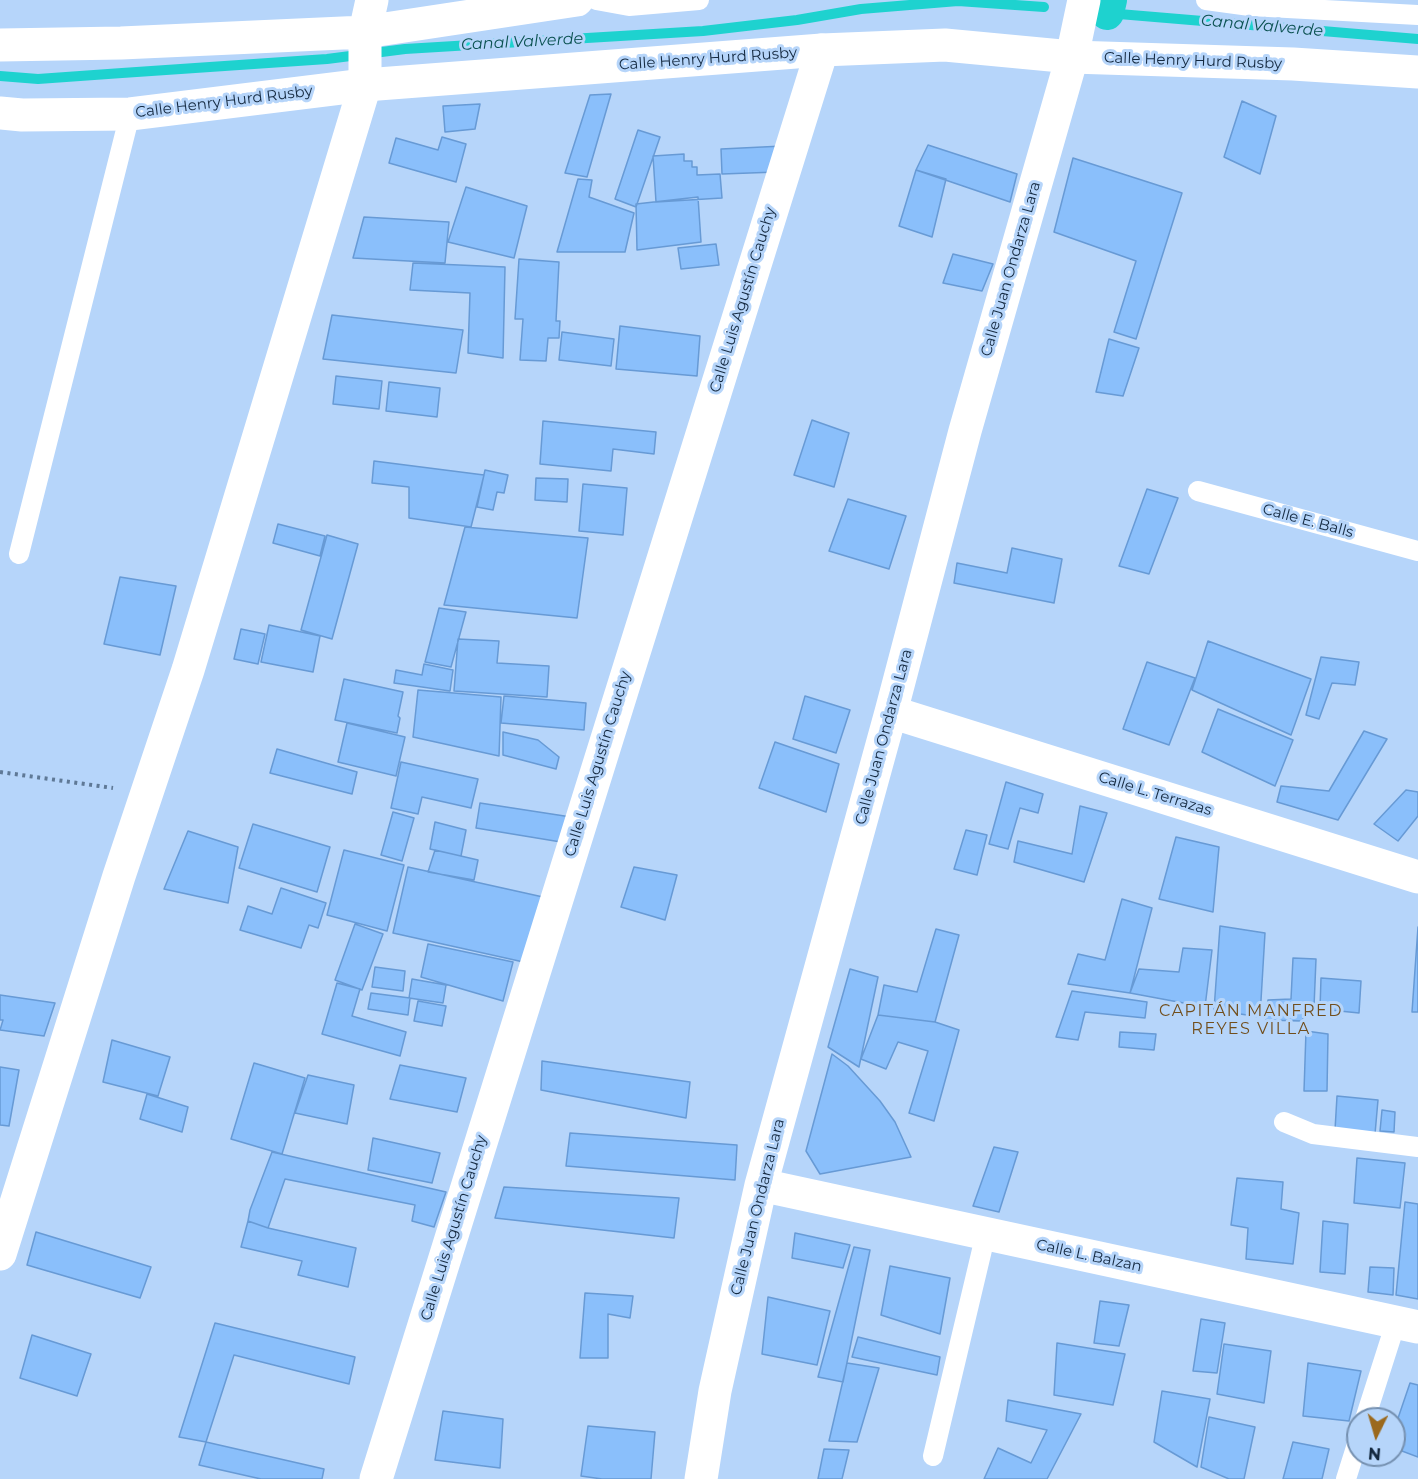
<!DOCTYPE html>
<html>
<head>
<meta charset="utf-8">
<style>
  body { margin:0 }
  #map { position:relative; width:1418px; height:1479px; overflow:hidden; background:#b6d5fa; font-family:Montserrat,sans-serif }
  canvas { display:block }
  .north { position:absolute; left:1346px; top:1407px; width:60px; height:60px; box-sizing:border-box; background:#b6d5fa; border:2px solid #7590b0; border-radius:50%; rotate:185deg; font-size:16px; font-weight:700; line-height:24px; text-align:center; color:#142940 }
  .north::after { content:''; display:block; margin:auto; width:21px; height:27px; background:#9b691d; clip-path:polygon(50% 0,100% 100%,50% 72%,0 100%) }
</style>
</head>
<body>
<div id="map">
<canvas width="1418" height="1479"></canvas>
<div class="north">N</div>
</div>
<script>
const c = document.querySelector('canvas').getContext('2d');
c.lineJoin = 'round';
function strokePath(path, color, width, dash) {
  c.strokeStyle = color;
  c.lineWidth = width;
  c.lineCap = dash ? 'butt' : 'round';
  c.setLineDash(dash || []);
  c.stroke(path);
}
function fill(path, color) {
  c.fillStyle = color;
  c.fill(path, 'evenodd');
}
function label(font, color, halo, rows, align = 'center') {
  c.font = font + ' Montserrat,sans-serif';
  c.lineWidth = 6;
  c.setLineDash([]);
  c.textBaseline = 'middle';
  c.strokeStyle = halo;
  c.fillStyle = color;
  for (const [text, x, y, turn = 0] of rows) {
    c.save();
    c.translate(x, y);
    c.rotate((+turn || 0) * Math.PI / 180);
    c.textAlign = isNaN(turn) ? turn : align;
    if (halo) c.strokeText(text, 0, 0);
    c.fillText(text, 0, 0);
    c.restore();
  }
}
const stream = new Path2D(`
  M1107 13 1418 39
  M0 76 38 79 122 73 327 59 405 49 703 31 797 20 861 9 958 1 1044 7`);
const canal = new Path2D(`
  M1107 13 1110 0`);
const building = new Path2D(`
  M611 94 587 177 565 173 590 95Z
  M1242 101 1276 116 1260 174 1224 157Z
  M480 104 475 129 445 132 443 106Z
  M638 130 660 137 636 207 615 199Z
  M442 137 466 144 456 182 389 163 396 138 438 150Z
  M928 145 1017 174 1010 202 916 170Z
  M783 146 777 172 722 174 721 149Z
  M684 154V161H692V167H697V175L720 174 722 198 656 202 653 156Z
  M1073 158 1182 193 1136 339 1114 332 1136 261 1054 232Z
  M916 170 946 179 932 237 899 226Z
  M578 179 592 180 589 197 634 213 625 252H557Z
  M466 187 527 206 514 258 448 242Z
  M698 197 701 242 637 250 636 204Z
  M364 217 449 222 445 263 353 258Z
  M716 244 719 265 681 269 678 248Z
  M953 254 993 264 982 291 943 283Z
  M519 259 559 262 556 321H560L559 338H548L546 361 520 360 523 319H515Z
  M413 263 505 267 503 358 468 353 470 293 410 290Z
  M332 315 463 330 456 373 323 359Z
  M620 326 700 336 697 376 616 369Z
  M562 332 614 339 611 366 559 360Z
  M1109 339 1139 348 1123 396 1096 392Z
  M336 376 382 381 379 409 333 404Z
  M389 382 440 388 437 417 386 411Z
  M812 420 849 433 834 487 794 475Z
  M543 421 656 432 654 454 613 449 611 471 540 464Z
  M374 461 484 475 471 527 409 518V487L372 483Z
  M485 470 508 475 504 493 497 492 493 510 477 507Z
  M536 478 568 479 567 502 535 500Z
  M583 484 627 488 623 535 579 531Z
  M1147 489 1178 498 1149 574 1119 566Z
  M848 499 906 516 889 569 829 551Z
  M278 524 325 536 320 556 273 543Z
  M465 527 588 538 577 618 444 605Z
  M327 535 358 544 332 639 301 630Z
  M1012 548 1062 559 1054 603 954 583 957 563 1007 573Z
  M120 577 176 586 160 655 104 644Z
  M439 608 466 612 451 667 425 662Z
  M269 625 320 636 313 672 261 662Z
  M241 629 265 634 258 664 234 659Z
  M458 639 499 641 497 663 549 666 547 697 454 691Z
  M1208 641 1311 679 1291 735 1192 690Z
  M1321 657 1359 662 1355 685 1332 683 1319 719 1306 715Z
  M1147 662 1195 678 1169 745 1123 729Z
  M424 664 453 670 450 691 394 683 396 670 422 675Z
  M344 679 403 692 398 716 400 718 397 733 335 720Z
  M418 690 501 697 499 756 413 737Z
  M504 696 586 703 584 730 501 723Z
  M805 696 850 710 836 753 793 739Z
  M1218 709 1293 740 1275 786 1202 752Z
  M347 723 405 737 396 776 338 762Z
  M1364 731 1387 739 1338 820 1277 802 1281 786 1329 791Z
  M503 732 538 740 559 757 556 769 503 755Z
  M775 742 839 764 826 812 759 788Z
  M277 749 357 772 352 794 270 773Z
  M401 762 478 779 471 808 422 797 418 814 391 808Z
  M1006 782 1043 794 1038 813 1020 808 1008 849 989 844Z
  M1406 790 1418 792V816L1398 841 1374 824Z
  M480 803 571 817 567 843 476 828Z
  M1080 806 1107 813 1084 882 1014 862 1018 841 1072 854Z
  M393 812 414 818 402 861 381 855Z
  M435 822 466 830 461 856 430 849Z
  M253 824 330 847 317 892 239 868Z
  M966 830 987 835 977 875 954 869Z
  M188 831 238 847 228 903 164 889Z
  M1176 837 1219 847 1213 912 1159 899Z
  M344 850 404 865 387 931 327 915Z
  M435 850 478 860 474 880 428 872Z
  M408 867 543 897 528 963 393 933Z
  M634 867 677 875 665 920 621 907Z
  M281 888 326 903 318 928 309 925 301 948 240 930 248 906 272 914Z
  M1122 899 1152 908 1130 993 1068 984 1078 954 1105 960Z
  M355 924 383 934 362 990 335 980Z
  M1220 926 1265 933 1260 1017 1214 1010Z
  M1418 927V1012H1412Z
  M936 929 959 935 935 1022 878 1015 884 985 917 992Z
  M428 944 513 962 503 1001 421 977Z
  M1183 948 1212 950 1205 1007 1130 993 1139 969 1179 972Z
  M1293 958 1316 959 1314 1007 1301 1021 1266 1020 1268 1000 1291 999Z
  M375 967 405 971 403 991 372 987Z
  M850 969 878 977 859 1067 828 1047Z
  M1321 978 1361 981 1359 1013 1320 1009Z
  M412 979 446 985 443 1003 409 998Z
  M337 983 360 989 352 1016 406 1032 400 1056 322 1034Z
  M1072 991 1147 1002 1145 1018 1085 1012 1078 1040 1056 1037Z
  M371 993 410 998 408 1015 368 1009Z
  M0 995 55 1003 44 1036 0 1030 3 1020H0Z
  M418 1001 446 1006 442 1026 414 1021Z
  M878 1015 935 1022 959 1030 934 1121 909 1113 928 1051 898 1042 886 1069 861 1059Z
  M1306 1031 1328 1034 1327 1091H1304Z
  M1120 1032 1156 1034 1154 1050 1119 1047Z
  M112 1040 170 1057 158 1096 103 1082Z
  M832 1054 848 1066 880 1101 895 1122 911 1157 820 1174 806 1151Z
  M542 1061 690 1082 686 1118 541 1090Z
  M254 1063 305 1078 282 1154 231 1139Z
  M400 1065 466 1078 457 1112 390 1099Z
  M0 1067 19 1070 9 1126 0 1125Z
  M308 1075 354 1085 347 1124 295 1113Z
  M147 1094 188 1107 182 1132 140 1119Z
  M1337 1096 1378 1100 1375 1134 1335 1130Z
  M1382 1110 1395 1112 1394 1132 1380 1131Z
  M570 1133 737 1145 735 1180 566 1166Z
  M373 1138 440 1153 432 1183 368 1170Z
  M994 1147 1018 1152 999 1212 973 1206Z
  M272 1152 446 1192 434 1227 412 1221 415 1205 285 1179 268 1228 248 1221 250 1210Z
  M1357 1158 1405 1163 1400 1208 1354 1203Z
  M1237 1178 1283 1182 1281 1209 1299 1213 1293 1264 1246 1259 1248 1228 1231 1225Z
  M504 1187 679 1198 674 1238 495 1218Z
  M1405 1202 1418 1204V1299L1396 1295Z
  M248 1221 268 1228 356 1248 348 1287 298 1275 302 1261 241 1247Z
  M1323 1221 1348 1224 1345 1274 1320 1272Z
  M36 1232 151 1267 140 1298 27 1265Z
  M795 1233 850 1245 843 1268 792 1258Z
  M854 1247 870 1250 843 1382 818 1377Z
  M890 1266 950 1278 940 1334 881 1315Z
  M1370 1267 1394 1268 1393 1295 1368 1292Z
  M585 1293 633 1296 630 1318 608 1314V1358H580Z
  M768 1297 830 1311 817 1365 762 1354Z
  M1100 1301 1129 1305 1119 1346 1094 1343Z
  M1201 1319 1225 1323 1217 1373 1193 1371Z
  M215 1323 355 1357 349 1384 234 1355 206 1442 179 1437Z
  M32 1335 91 1354 77 1396 20 1378Z
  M858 1337 940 1357 937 1375 852 1357Z
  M1057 1343 1125 1354 1113 1405 1054 1395Z
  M1224 1344 1271 1351 1264 1403 1217 1394Z
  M847 1363 879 1368 857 1442 829 1441Z
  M1308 1363 1361 1371 1349 1421 1303 1416Z
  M1410 1383 1418 1385V1457L1394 1448V1430Z
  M1162 1391 1210 1399 1197 1467 1154 1442Z
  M1008 1400 1081 1414 1047 1479H984L998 1448 1031 1463 1047 1430 1006 1421Z
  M443 1411 503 1419 500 1468 435 1460Z
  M1209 1417 1255 1427 1244 1479H1229L1201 1467Z
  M588 1426 655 1432 651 1479H602L581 1476Z
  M206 1442 324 1469 322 1479H261L199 1465Z
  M1293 1442 1329 1449 1322 1479H1283Z
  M824 1449 849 1450 842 1479H818Z`);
const path = new Path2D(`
  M0 772 113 788`);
const service = new Path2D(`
  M596 0 629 6 699 0
  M1206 0 1250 6 1418 15
  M1198 491 1418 551
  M19 554 130 114
  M1284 1122 1313 1134 1418 1147
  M1365 1419 1396 1322
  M933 1456 986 1233
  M1346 1479 1358 1441`);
const minor = new Path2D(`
  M0 45 121 43 365 32 577 0
  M891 712 1418 877
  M761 1185 1418 1327
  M0 1254 119 876 188 670 365 85V32L372 0
  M376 1479 822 50
  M701 1479 715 1391 761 1185 891 712 965 431 1072 57 1084 0`);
const tertiary = new Path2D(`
  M0 113 22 115 130 114 365 85 822 50 945 45 1072 57 1293 64 1418 72`);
const streetNames = [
  ["Calle Henry Hurd Rusby",708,59,-4],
  ["Calle Henry Hurd Rusby",1193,61,2],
  ["Calle Henry Hurd Rusby",224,102,-7],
  ["Calle Juan Ondarza Lara",1011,269,-74],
  ["Calle Luis Agustín Cauchy",743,300,-73],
  ["Calle E. Balls",1308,521,15],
  ["Calle Juan Ondarza Lara",884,737,-75],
  ["Calle Luis Agustín Cauchy",598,764,-73],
  ["Calle L. Terrazas",1155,794,17],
  ["Calle Juan Ondarza Lara",758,1207,-76],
  ["Calle Luis Agustín Cauchy",454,1228,-73],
  ["Calle L. Balzan",1089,1256,12]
];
const waterNames = [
  ["Canal Valverde",1262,26,5],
  ["Canal Valverde",522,42,-3]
];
const neighbourhoodNames = [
  ["CAPITÁN MANFRED",1251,1011],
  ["REYES VILLA",1251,1029]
];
strokePath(stream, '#1ed2cf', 10);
strokePath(canal, '#1ed2cf', 34);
fill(building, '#8abffb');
strokePath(building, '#679ad5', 1.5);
strokePath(path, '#5f7996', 4, [3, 4.5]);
strokePath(service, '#fff', 20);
strokePath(minor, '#fff', 33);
strokePath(tertiary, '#fff', 33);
label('15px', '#142940', '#b6d5fa', streetNames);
label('italic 16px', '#0a5150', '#b6d5fa', waterNames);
c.letterSpacing = '1.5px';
label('16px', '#714e1c', '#b6d5fa', neighbourhoodNames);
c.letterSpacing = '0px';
</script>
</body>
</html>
